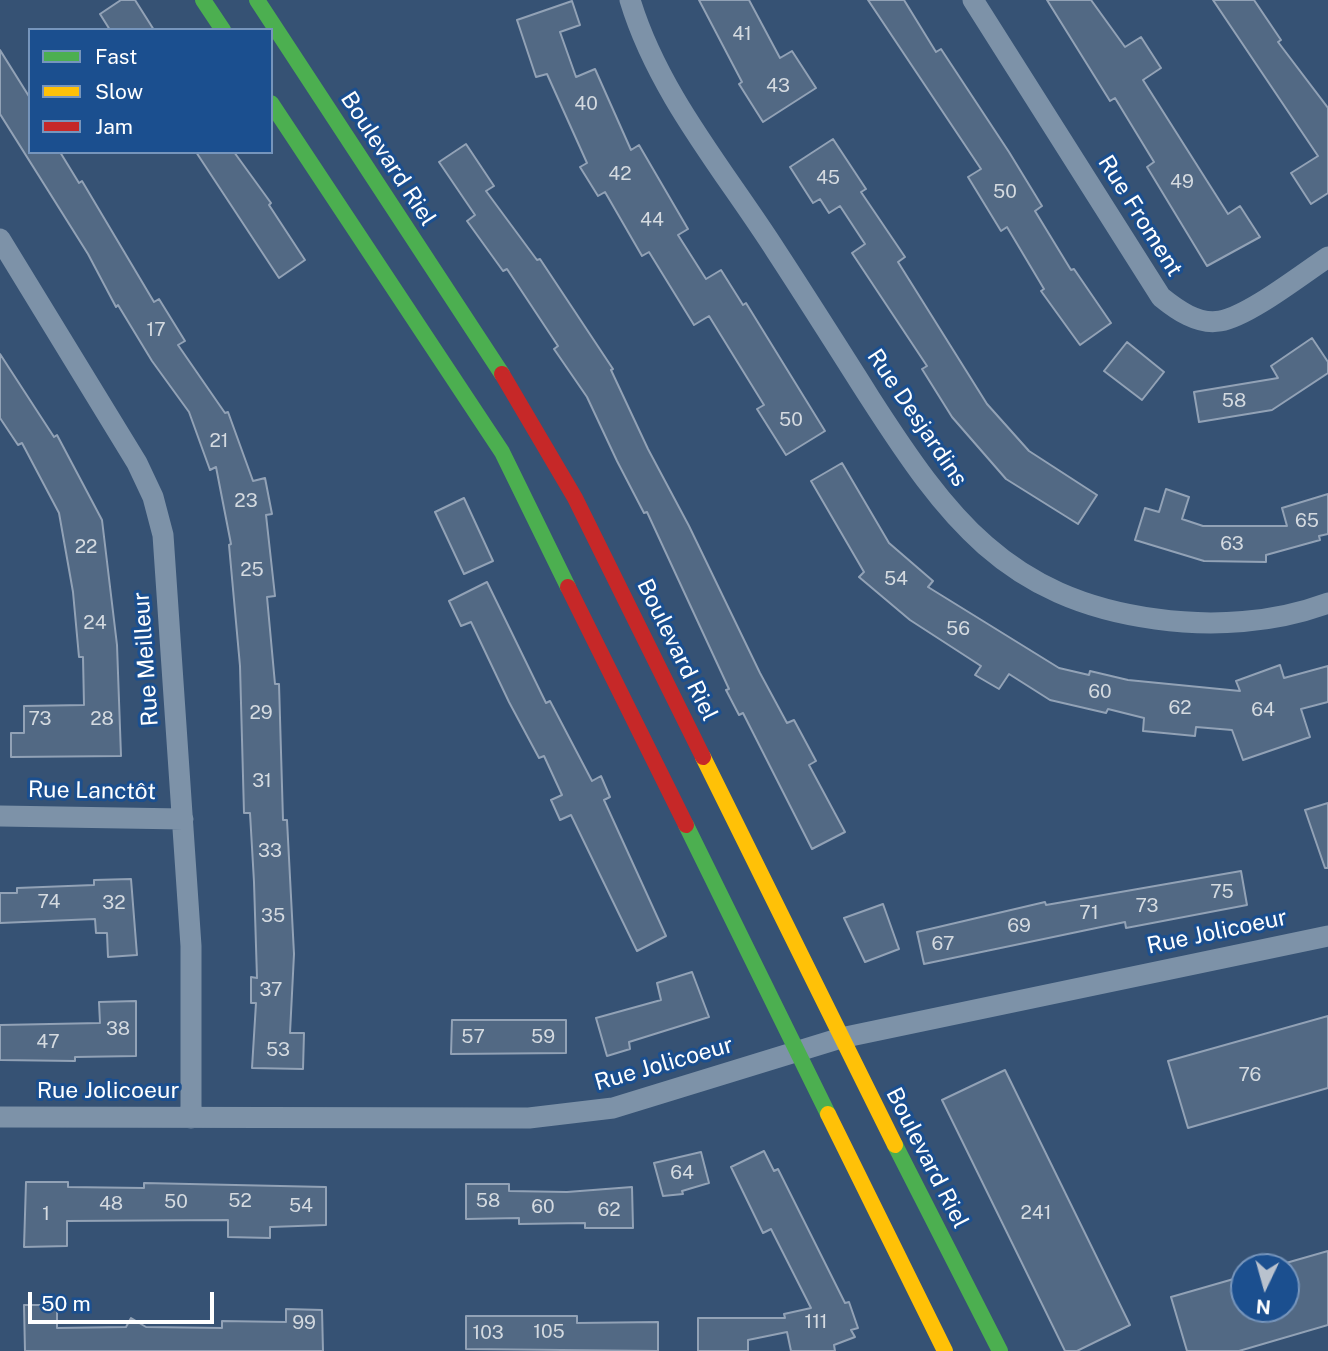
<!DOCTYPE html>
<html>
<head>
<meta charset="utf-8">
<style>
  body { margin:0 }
  #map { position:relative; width:1328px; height:1351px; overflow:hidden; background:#365274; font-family:"Public Sans",sans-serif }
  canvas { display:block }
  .legend { position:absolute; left:28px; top:28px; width:245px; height:126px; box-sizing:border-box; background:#1b4f8f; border:2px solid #7695bc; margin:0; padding:9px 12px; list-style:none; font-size:21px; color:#fff }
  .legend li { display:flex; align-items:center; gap:14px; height:35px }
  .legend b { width:35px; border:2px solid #7695bc }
  .north { position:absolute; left:1230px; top:1253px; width:70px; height:70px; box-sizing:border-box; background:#1b4f8f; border:2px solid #7695bc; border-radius:50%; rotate:185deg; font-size:19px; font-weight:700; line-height:28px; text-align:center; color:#fff }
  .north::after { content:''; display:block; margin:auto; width:24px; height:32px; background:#b9c2ce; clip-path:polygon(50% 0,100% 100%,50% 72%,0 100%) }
  .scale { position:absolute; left:28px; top:1292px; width:186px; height:32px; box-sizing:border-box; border:4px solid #fff; border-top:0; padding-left:9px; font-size:21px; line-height:24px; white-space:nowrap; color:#fff; -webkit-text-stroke:5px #1b4f8f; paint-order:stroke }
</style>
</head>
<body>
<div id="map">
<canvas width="1328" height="1351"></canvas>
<ul class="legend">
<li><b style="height:9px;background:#4caf50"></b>Fast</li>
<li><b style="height:9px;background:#ffc107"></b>Slow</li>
<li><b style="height:9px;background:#c62828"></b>Jam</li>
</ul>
<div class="north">N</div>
<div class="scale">50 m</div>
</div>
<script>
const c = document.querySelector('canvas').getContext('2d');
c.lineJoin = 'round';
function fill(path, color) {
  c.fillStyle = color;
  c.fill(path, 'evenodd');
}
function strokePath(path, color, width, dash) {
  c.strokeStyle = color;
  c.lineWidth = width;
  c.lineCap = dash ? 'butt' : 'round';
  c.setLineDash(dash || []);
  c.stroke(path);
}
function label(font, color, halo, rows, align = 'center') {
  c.font = font + ' "Public Sans",sans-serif';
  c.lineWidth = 6;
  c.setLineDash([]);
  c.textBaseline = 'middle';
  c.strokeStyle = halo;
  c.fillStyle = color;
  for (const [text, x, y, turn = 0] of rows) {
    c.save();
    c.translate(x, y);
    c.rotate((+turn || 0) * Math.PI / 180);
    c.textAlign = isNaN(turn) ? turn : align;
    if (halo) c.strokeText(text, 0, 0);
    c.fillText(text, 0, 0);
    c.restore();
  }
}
const building = new Path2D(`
  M121 0H135L154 30H110L100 14Z
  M699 0H749L780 58 792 51 816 88 763 122 739 84 742 82Z
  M868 0H904L936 52 941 49 1009 152 1042 206 1035 211 1071 270 1074 269 1111 323 1080 345 1041 291 1044 289 1007 227 1001 231 968 177 981 169Z
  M1047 0H1091L1125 47 1141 37 1161 68 1143 80 1228 214 1240 206 1260 237 1207 266 1147 167 1154 162 1115 98 1110 101Z
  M1213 0H1254L1281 40 1278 42 1328 108V193L1311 204 1291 173 1318 156Z
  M572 1 580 25 560 32 576 77 595 69 631 150 639 145 688 229 678 235 706 279 721 270 743 305 746 303 825 431 786 455 757 409 764 405 709 316 694 325 649 252 642 256 605 192 598 196 580 167 587 163 547 74 536 77 517 20Z
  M0 50 30 98V152H60L79 183 82 181 154 302 159 299 185 341 178 345 225 413 228 412 253 481 265 478 272 514 266 515 275 596 267 597 275 684H279L283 820H287L294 954 290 1033H304L303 1069 252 1068 256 1003H251V977L257 978 254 882 250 813H244L240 666 229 545 231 544 216 467 210 470 189 412 152 361 118 305 116 307 88 254 0 114Z
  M833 139 866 189 861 192 905 257 898 262 987 404 1029 451 1097 495 1078 524 1006 479 952 417 922 369 927 366 852 253 865 244 840 206 829 213 820 199 813 203 790 167Z
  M466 144 494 186 486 191 537 260 540 259 613 369 611 370 648 449 689 526 760 673 787 723 794 720 816 761 809 765 845 832 812 849 743 713 739 715 726 690 729 689 647 512 644 513 617 461 587 397 554 349 558 346 507 269 503 271 467 221 475 215 439 162Z
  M196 152H234L271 203 269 205 305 260 279 278Z
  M1312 338 1328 362V373L1272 410 1199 422 1194 392 1278 378 1271 366Z
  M1127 342 1164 372 1142 400 1104 371Z
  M0 354 54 437 57 435 102 520 117 645 121 756 11 757V733H24V706L84 705 83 657H79L73 592 59 513 22 443 18 445 0 418Z
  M842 463 889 543 933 581 928 587 1059 668 1089 675 1090 671 1128 680 1240 691 1236 681 1280 665 1284 678 1328 666V702L1301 709 1310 737 1243 760 1232 730 1196 727 1195 736 1143 731 1144 718 1108 709 1106 713 1050 700 1009 674 999 689 975 675 981 666 910 620 859 577 864 572 811 481Z
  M1166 489 1189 497 1182 519 1203 526H1287L1282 508 1328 494V534L1319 536 1320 540 1266 555V562L1204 561 1135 540 1145 508 1159 512Z
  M464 498 493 561 464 574 435 512Z
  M487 582 546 703 550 701 592 781 601 776 610 797 604 800 666 936 637 951 571 815 560 820 551 800 562 795 544 756 539 758 509 702 471 622 461 626 449 601Z
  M1328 803V868H1325L1305 810Z
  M1241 871 1247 905 1126 928 1125 922 924 964 917 932 1045 902 1046 905Z
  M131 879 137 955 108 957 107 933H96L95 919 0 923V893H17V888L94 885V880Z
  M883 904 899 949 865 962 844 918Z
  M692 972 709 1017 629 1042 630 1049 607 1056 596 1018 661 1000 657 983Z
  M136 1001V1056L75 1057V1061L0 1060V1025L100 1023 99 1002Z
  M1328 1016V1088L1188 1128 1168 1061Z
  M452 1020H566V1053L451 1054Z
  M1005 1070 1130 1325 1077 1351H1065L942 1100Z
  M764 1151 774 1171 778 1169 845 1303 849 1302 858 1328 851 1330 855 1337 834 1345 835 1351H791L787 1332 748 1340V1351H698V1318H785L784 1314 811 1308 771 1229 763 1233 731 1167Z
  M701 1152 709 1183 682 1191 683 1194 663 1196 654 1163Z
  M26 1182H68V1187L144 1188V1183L326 1187V1225L270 1227V1238L228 1237V1220L67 1221V1246L24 1247Z
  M466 1184H509V1191L567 1192 632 1187 633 1228H585V1223L519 1224V1218L466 1219Z
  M1328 1251V1325L1239 1351H1187L1171 1297 1244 1276V1309H1286V1263Z
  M24 1305H57V1328L126 1327 131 1318 146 1327 222 1328V1321L286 1322V1309L322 1310 323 1351H25Z
  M466 1316H577V1323L658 1322V1351L466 1349Z`);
const street = new Path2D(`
  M630 0C658 93 724 170 776 251 808 300 839 349 870 398 946 516 1006 599 1156 619 1213 627 1274 623 1328 603
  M973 0 1161 297C1177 310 1198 325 1220 321 1249 316 1302 274 1328 257
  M0 239 137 463 153 497 163 535 191 946V1118
  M0 816 183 819
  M0 1117 529 1118 613 1108 841 1038 1328 936`);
const fast = new Path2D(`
  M203 0 223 30
  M257 0 502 374
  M271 103 502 452 568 587
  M686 825 828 1114
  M895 1145 1000 1351`);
const slow = new Path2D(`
  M703 757 895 1145
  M828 1114 945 1351`);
const jam = new Path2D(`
  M502 374 575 498 703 757
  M568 587 686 825`);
const numberNames = [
  ["41",742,34],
  ["43",778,86],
  ["40",586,104],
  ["42",620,174],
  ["45",828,178],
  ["49",1182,182],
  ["50",1005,192],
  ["44",652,220],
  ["17",156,330],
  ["58",1234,401],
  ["50",791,420],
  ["21",219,441],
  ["23",246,501],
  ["65",1307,521],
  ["63",1232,544],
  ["22",86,547],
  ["25",252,570],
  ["54",896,579],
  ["24",95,623],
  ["56",958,629],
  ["60",1100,692],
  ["62",1180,708],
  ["64",1263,710],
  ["29",261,713],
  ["73",40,719],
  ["28",102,719],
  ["31",262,781],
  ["33",270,851],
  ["75",1222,892],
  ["74",49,902],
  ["32",114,903],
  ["73",1147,906],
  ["71",1089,913],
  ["35",273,916],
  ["69",1019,926],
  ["67",943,944],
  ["37",271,990],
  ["38",118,1029],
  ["57",473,1037],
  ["59",543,1037],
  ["47",48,1042],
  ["53",278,1050],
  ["76",1250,1075],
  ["64",682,1173],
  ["52",240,1201],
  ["58",488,1201],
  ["50",176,1202],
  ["48",111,1204],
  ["54",301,1206],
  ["60",543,1207],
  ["62",609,1210],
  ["241",1036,1213],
  ["1",46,1214],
  ["111",816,1322],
  ["99",304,1323],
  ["105",549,1332],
  ["103",488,1333]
];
const streetNames = [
  ["Boulevard Riel",388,159,57],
  ["Rue Froment",1140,216,58],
  ["Rue Desjardins",917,418,56],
  ["Boulevard Riel",677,650,64],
  ["Rue Meilleur",146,659,-94],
  ["Rue Lanctôt",92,791,1],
  ["Rue Jolicoeur",1217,932,-12],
  ["Rue Jolicoeur",664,1064,-16],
  ["Rue Jolicoeur",108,1091],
  ["Boulevard Riel",927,1158,63]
];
fill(building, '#526984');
strokePath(building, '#92a2b6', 2);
strokePath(street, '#7d92a8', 21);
strokePath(fast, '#4caf50', 16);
strokePath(slow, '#ffc107', 16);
strokePath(jam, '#c62828', 16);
label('19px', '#d4dae0', null, numberNames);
label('23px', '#fff', '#1b4f8f', streetNames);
</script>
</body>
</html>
